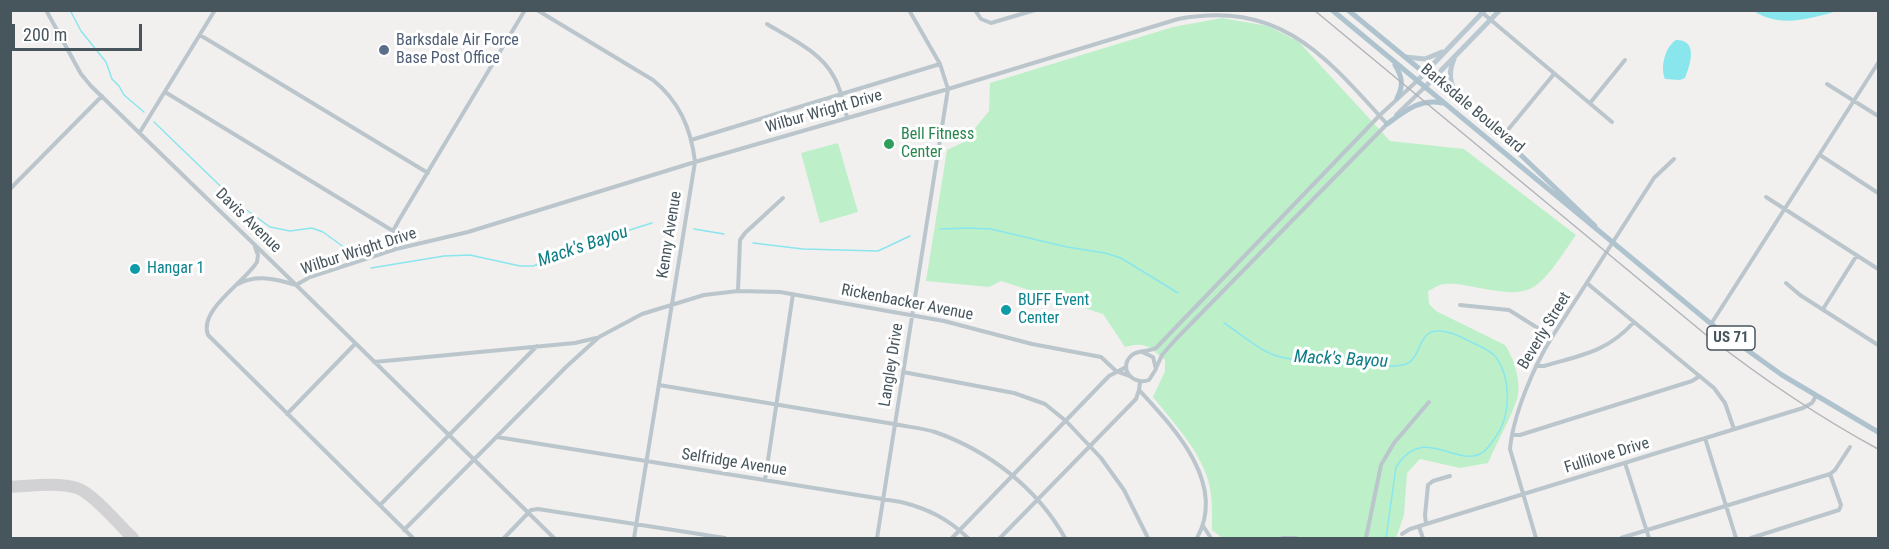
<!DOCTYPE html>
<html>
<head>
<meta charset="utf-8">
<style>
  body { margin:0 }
  #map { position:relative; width:1889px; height:549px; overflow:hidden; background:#f2efef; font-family:"Roboto Condensed",sans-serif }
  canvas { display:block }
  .frame { position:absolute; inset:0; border:12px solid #47555d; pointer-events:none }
  .scale { position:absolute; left:12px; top:24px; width:130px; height:27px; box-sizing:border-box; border:3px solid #47555d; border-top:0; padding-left:8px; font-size:18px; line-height:21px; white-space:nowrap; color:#47555d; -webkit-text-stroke:4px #fff; paint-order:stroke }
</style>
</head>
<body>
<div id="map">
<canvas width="1889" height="549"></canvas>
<div class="frame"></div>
<div class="scale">200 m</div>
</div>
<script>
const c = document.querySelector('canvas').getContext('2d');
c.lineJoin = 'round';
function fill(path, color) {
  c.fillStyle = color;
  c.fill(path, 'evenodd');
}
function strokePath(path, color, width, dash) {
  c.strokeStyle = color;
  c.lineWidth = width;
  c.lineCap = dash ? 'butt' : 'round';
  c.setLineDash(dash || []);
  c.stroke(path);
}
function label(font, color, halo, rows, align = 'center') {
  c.font = font + ' "Roboto Condensed",sans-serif';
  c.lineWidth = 6;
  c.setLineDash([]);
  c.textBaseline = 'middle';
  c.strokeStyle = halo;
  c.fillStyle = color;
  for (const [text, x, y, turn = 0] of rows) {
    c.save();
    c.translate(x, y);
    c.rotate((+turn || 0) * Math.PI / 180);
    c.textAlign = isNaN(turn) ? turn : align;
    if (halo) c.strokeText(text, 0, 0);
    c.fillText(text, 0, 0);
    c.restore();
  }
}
const green = new Path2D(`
  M1222 18 1268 26 1299 42 1390 141 1464 149 1576 235C1565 250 1550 276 1535 286 1512 302 1472 282 1445 284 1439 284 1433 289 1428 291L1429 304 1436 311 1505 345C1514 358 1522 383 1517 399 1510 420 1497 442 1488 463L1460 468 1420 459 1407 473 1404 515 1396 538H1222L1212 530C1212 512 1213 492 1206 474 1195 445 1172 421 1153 397L1165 371V360C1149 347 1146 341 1125 347L1103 314 1001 281 989 287 926 281 947 150 964 142 989 111 990 83 1173 27Z
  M838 143 858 212 820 223 801 153Z`);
const water = new Path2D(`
  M1754 11H1837C1810 19 1779 28 1754 11Z
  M1676 40C1699 40 1690 65 1685 78L1680 80 1665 79C1660 67 1665 47 1676 40Z`);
const stream = new Path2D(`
  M70 10 81 31 106 62 112 79 119 86 124 95 144 112
  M154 122 240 205 270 227 290 231 312 228 323 232 352 253
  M664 227 676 228
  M694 229 724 234
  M940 229 968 228 991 229 1067 247 1105 253 1121 258 1178 293
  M753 243 803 249 878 251 910 236
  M371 268 444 256 470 255 520 266H533L604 238 652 223
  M1224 323C1240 333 1257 349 1274 355 1292 362 1390 370 1406 364 1422 358 1417 330 1439 331 1450 331 1459 336 1469 341 1477 345 1490 350 1496 357 1511 378 1511 414 1497 435 1493 441 1488 449 1482 453 1455 468 1424 423 1396 467L1386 538`);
const taxiway = new Path2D(`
  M10 487C31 486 57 482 77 488 93 493 120 526 133 538`);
const street = new Path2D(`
  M46 10 81 74 91 86 290 279 554 538
  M537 10 653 80C679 101 691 128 695 162L634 538
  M975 10 981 19 991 23 1035 10
  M1479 10 1612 122
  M767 24C790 38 821 52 834 77 841 89 844 104 847 118
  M200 35 428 173
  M1827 84 1878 116
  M165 92 393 231
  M1590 103 1625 60
  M1396 115 1424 88
  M140 132 215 10
  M1502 137 1554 74
  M691 140 940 64
  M1820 155 1878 193
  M10 189 102 96
  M1766 197 1878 269
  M255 247 258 255 257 262C245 282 198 310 208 335L413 538
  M396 249 393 231 399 220 525 10
  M1786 283 1800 295 1878 345
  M238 284C257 274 276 279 296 285L310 277 396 249 468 232 695 162 948 89 1178 19C1281 0 1325 56 1387 124
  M1588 284 1714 388 1725 403 1734 429
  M738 291 740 240 745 233 783 198
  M1460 305 1509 310 1552 337
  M1823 309 1857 255
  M1711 324 1878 63
  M1142 352 1153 357 1156 369 1149 380C1133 386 1117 368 1132 355 1138 350 1148 352 1156 348L1380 115 1417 81
  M374 362 575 343 596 338
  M1157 366 1162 355 1176 339 1387 124
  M1536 366H1544C1582 355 1607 352 1634 322
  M903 372 1014 393 1045 404 1066 421 1101 458 1124 490 1148 538
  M659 385 894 424C908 427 922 428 935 432 989 451 1037 488 1065 538
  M1140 391C1175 429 1227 484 1197 538
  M287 414 355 344
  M1512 435H1520L1692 381 1700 376
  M497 437 901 502C929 509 948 519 968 538
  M1705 438 1736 538
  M1625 463 1649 538
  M765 480 793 294
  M380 505 537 346
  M1426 524 1425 515 1428 485 1433 481 1450 476
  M1203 526 1211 538
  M1419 527 1423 538
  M404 530 566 367 599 337 642 314 704 295 738 291 780 292 944 321 1032 344 1101 357 1116 371 1130 376
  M1402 534 1410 529 1803 408 1812 403 1816 396
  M504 538 531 510 538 509 725 538
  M877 538 948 89 940 64 909 10
  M952 538 1109 376 1126 367
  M1000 538 1136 399 1139 390 1140 382
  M1282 538H1296
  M1366 538 1381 465 1394 443 1429 402
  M1536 538 1510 449C1513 415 1534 366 1552 337L1654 178 1674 159
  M1621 538 1830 474 1835 470 1850 447
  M1751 538 1839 510 1841 505 1830 474`);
const secondary = new Path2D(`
  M1405 57 1425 59 1442 52
  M1454 59C1446 77 1452 89 1463 103
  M1417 81 1485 10
  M1424 88 1500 10`);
const primary = new Path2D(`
  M1332 10 1715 327 1782 375 1878 432
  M1348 10 1502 137 1595 226
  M1395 65C1402 76 1404 86 1397 98
  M1387 124C1405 111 1420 98 1442 103`);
const rail = new Path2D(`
  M1314 10 1705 334C1760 377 1817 416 1878 449`);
const markers = [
  [384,50,6,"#5c6f8a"],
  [889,144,6,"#2e9e5b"],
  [135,269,6,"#0f9aa8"],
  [1006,310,6,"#0f9aa8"]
];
const shields = [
  [1731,338,48]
];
const shieldNames = [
  ["US 71",1731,338]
];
const serviceNames = [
  ["Barksdale Air Force",396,41],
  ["Base Post Office",396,59]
];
const streetNames = [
  ["Barksdale Boulevard",1472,109,40],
  ["Wilbur Wright Drive",824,112,-16],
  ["Davis Avenue",248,221,44],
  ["Kenny Avenue",670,235,-81],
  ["Wilbur Wright Drive",359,252,-18],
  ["Rickenbacker Avenue",907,303,11],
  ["Beverly Street",1545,331,-59],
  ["Langley Drive",892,365,-81],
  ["Fullilove Drive",1607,456,-17],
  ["Selfridge Avenue",734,463,9]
];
const leisureNames = [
  ["Bell Fitness",901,135],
  ["Center",901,153]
];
const cultureNames = [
  ["Hangar 1",147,269],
  ["BUFF Event",1018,301],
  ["Center",1018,319]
];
const waterNames = [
  ["Mack's Bayou",583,247,-19],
  ["Mack's Bayou",1341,360,3]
];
fill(green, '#bdf0c9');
fill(water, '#8ae6ed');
strokePath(stream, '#8ae6ed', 1.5);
strokePath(taxiway, '#d2d2d4', 12);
strokePath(street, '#bac6cc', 4);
strokePath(secondary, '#bac9d1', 5);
strokePath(primary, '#aec3ce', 5);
strokePath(rail, '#b1b5b9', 1.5);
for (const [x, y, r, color] of markers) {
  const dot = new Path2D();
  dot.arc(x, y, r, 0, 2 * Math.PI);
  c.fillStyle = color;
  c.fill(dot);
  strokePath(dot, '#fff', 2);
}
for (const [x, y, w] of shields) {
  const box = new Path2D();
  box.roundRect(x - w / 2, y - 12, w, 24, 4.5);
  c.fillStyle = '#fff';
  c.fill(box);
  strokePath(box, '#47555d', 1.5);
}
label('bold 15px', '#47555d', null, shieldNames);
label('16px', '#4e5e75', '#fff', serviceNames, 'left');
label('16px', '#47555d', '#fff', streetNames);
label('16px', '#27864d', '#fff', leisureNames, 'left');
label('16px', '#0d838f', '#fff', cultureNames, 'left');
label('italic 18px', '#0c7d85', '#fff', waterNames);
</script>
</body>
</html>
